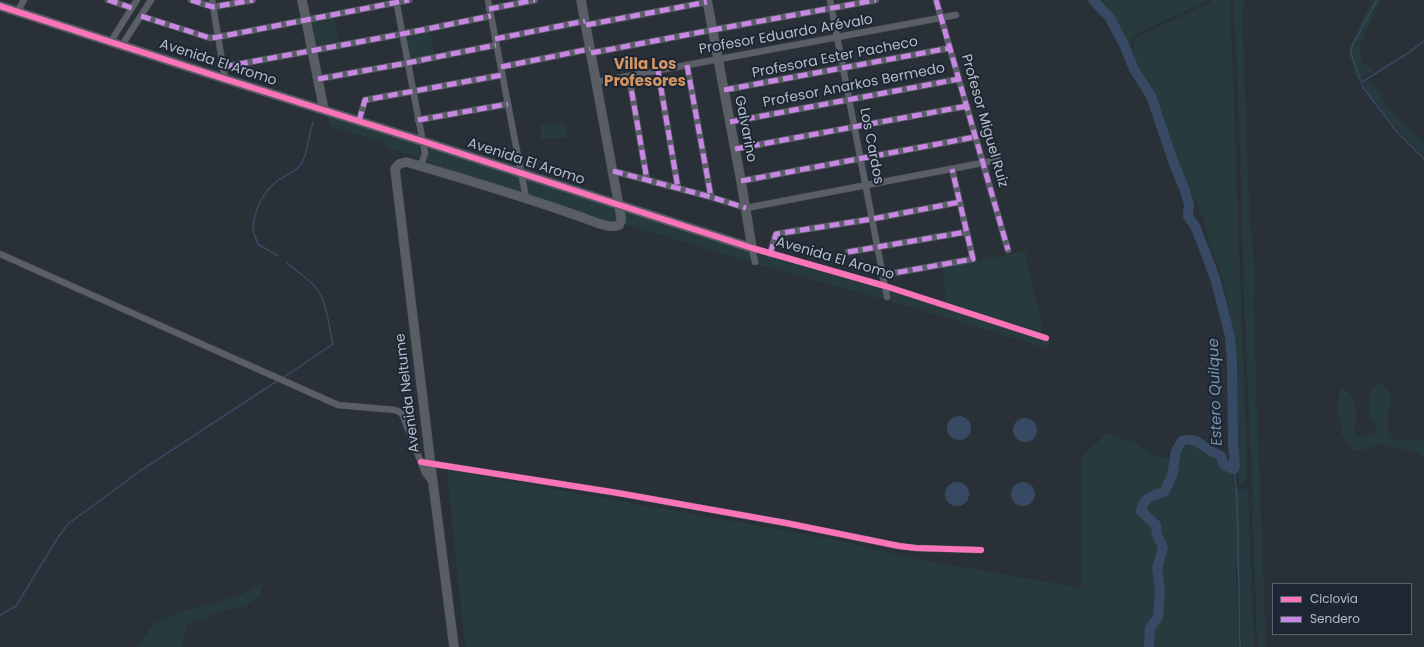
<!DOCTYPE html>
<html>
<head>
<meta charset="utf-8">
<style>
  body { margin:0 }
  #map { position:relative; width:1424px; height:647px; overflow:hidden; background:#2a3038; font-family:Poppins,sans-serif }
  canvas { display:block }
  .legend { position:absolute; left:1272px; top:583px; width:140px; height:52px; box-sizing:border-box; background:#1d2633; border:1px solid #59626f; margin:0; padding:5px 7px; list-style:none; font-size:12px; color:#b4bcc9 }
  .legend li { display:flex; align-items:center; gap:8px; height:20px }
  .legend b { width:20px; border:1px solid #59626f }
</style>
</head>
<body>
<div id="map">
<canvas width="1424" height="647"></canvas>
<ul class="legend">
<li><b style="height:5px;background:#fb73b8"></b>Ciclovía</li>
<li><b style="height:5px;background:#c787e3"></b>Sendero</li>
</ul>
</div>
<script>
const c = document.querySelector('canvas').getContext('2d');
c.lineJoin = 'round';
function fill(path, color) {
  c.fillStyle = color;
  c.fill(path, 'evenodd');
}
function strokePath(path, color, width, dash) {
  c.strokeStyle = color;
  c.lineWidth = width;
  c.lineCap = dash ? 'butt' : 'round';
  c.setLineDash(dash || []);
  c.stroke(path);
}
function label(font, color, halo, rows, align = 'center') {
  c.font = font + ' Poppins,sans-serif';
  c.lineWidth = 4;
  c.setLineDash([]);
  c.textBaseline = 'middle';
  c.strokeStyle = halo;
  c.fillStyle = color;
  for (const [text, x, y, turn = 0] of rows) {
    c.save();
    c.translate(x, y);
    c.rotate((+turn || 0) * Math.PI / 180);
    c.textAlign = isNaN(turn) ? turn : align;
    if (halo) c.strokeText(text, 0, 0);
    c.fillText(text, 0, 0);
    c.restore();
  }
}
const green = new Path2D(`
  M1097 0H1209L1136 34 1133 36 1129 49 1111 17Z
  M1210 0H1230L1247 464C1247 473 1249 483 1238 485L1233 328 1226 293 1220 269 1209 241 1201 213 1180 170 1167 129 1154 94 1132 53 1135 39 1138 37 1210 2 1221 29Z
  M1233 0H1245L1242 13 1250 224C1253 235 1253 245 1253 256 1254 272 1256 286 1253 301L1266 647H1257L1256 597 1254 564 1252 499 1253 496 1245 326 1238 84Z
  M1372 0H1381L1361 42 1360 49 1362 63 1374 69 1357 81 1349 56V48Z
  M334 15 340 46 312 50 306 20Z
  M429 29 435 57 407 63 402 34Z
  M1366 79 1374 84 1390 111 1424 143V156L1406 139 1370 95 1365 87Z
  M328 114 418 142 421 158 386 147 385 143 330 126Z
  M566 124 567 138 541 139V125Z
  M430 147 519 176 521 194 426 162Z
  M522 174 618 205 617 226 526 198Z
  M625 210 750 250 754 263 625 224Z
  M1025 251 1042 327V332L947 302 942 268Z
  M756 253 884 289 886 300 759 265Z
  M888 289 1049 341V349L890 301Z
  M1382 382C1385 386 1389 391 1390 396 1391 410 1384 423 1390 438 1401 442 1412 439 1424 440V457H1421L1416 452 1386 445 1378 444 1359 451 1353 450 1350 447 1341 433 1342 426 1338 418 1339 392 1342 389C1355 390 1357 411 1356 421 1355 425 1354 429 1354 434L1359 437C1365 436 1369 433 1376 432L1377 429C1365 411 1368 407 1372 388Z
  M1107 433 1139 445 1155 456 1178 460 1183 449 1192 444 1204 449 1209 455 1232 471 1234 487 1238 488 1239 490 1246 488 1248 490 1254 647H1242L1239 566 1236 570 1239 647H465L447 470 827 538 918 559 1081 588V458Z
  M261 584 260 596 244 606 223 611 187 625 182 647H138L154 623 182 611 238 596Z`);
const water = new Path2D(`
  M947 428a12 12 0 1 1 24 0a12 12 0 1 1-24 0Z
  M1013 430a12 12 0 1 1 24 0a12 12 0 1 1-24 0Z
  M1011 494a12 12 0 1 1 24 0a12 12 0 1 1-24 0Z
  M945 494a12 12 0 1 1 24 0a12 12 0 1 1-24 0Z`);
const stream = new Path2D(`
  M1377 0 1353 44 1351 49 1352 57 1364 89 1398 133 1424 159
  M1362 82 1408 53 1424 41
  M278 256 258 244C256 238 252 231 253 226 255 210 263 192 276 182 283 176 296 172 301 164 309 152 308 136 313 122
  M284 377 333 344C329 328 327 302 317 289 309 279 296 271 286 262
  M1234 469 1237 496 1240 647
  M0 615 16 606 57 539 68 524 140 471 277 381`);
const river = new Path2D(`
  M1093 0 1110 18 1125 47 1134 69 1151 96 1173 161 1184 188 1189 204 1188 216 1196 228 1215 278 1230 336 1232 363 1233 445 1235 465 1234 469 1224 465 1221 456C1217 454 1212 452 1209 450 1200 443 1193 437 1182 441L1176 451 1172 476 1164 492C1152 496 1144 497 1141 511L1156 525 1157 535 1163 548 1157 568 1160 591 1158 617 1150 628 1149 647`);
const street = new Path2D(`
  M108 0 132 8
  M191 0 213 7 253 0
  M212 0 225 79
  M396 0 425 153 421 166
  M488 0 526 198
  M830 0 887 297
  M936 0 1008 250
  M489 9 535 0
  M17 12 24 0
  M141 16 210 38 218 37 409 0
  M586 25 707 2
  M712 30 876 0
  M495 39 585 21
  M111 41 137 0
  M122 45 151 0
  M591 53 712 30
  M687 65 711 197
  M223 67 402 34 491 16
  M501 67 590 49
  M658 71 678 188
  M629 76 647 180
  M318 79 407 63 496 45
  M596 82 956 15
  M724 90 950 48
  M418 120 508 104
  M359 121 365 100 502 75
  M730 122 959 79
  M735 149 967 106
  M613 171 711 197 746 208 998 160
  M741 181 975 137
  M848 252 966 232
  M0 254 338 405 395 410 400 412 403 416 425 473 432 482
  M770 254 776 234 872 219 960 202
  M755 262 752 248 885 286 1046 338
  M883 275 973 259 952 169
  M421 462 618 493 786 523 899 546 916 548 981 550`);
const secondary = new Path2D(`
  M302 0 324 110
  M0 6 225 79 422 141 752 248 741 181 707 0
  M454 647 433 483 395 169 399 164 406 162 410 163C468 180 525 197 581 217 590 220 611 230 619 225L621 221V217L581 0`);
const quiet = new Path2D(`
  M108 0 132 8
  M191 0 213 7 253 0
  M936 0 1008 250
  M489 9 535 0
  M141 16 210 38 218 37 409 0
  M586 25 707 2
  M712 30 876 0
  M495 39 585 21
  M591 53 712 30
  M687 65 711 197
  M223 67 402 34 491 16
  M501 67 590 49
  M658 71 678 188
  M629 76 647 180
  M318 79 407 63 496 45
  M724 90 950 48
  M418 120 508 104
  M359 121 365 100 502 75
  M730 122 959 79
  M735 149 967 106
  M613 171 711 197 746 208
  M741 181 975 137
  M848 252 966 232
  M770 254 776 234 872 219 960 202
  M883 275 973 259 952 169`);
const cycleway = new Path2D(`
  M0 6 225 79 422 141 752 248 885 286 1046 338
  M421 462 618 493 786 523 899 546 916 548 981 550`);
const streetNames = [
  ["Profesor Eduardo Arévalo",786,35,-10],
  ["Profesora Ester Pacheco",835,58,-11],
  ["Avenida El Aromo",218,63,18],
  ["Profesor Anarkos Bermedo",854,86,-11],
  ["Profesor Miguel Ruiz",984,121,74],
  ["Galvarino",745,129,79],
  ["Los Cardos",871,146,79],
  ["Avenida El Aromo",526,162,18],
  ["Avenida El Aromo",835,259,16],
  ["Avenida Neltume",408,393,-97]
];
const neighbourhoodNames = [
  ["Villa Los",645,65],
  ["Profesores",645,82]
];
const waterNames = [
  ["Estero Quilque",1216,392,-92]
];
fill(green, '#273a3e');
fill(water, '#384963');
strokePath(stream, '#384963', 1.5);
strokePath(river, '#384963', 10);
strokePath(street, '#484c53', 7);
strokePath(secondary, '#484c53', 10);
strokePath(street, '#5a5e66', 6);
strokePath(secondary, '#595d64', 9);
strokePath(quiet, '#c787e3', 5, [10, 5]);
strokePath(cycleway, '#fb73b8', 6);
label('14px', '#b4bcc9', '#1d2633', streetNames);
label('bold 15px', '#d59563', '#1d2633', neighbourhoodNames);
label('italic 15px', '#7c92b1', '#1d2633', waterNames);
</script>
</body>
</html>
